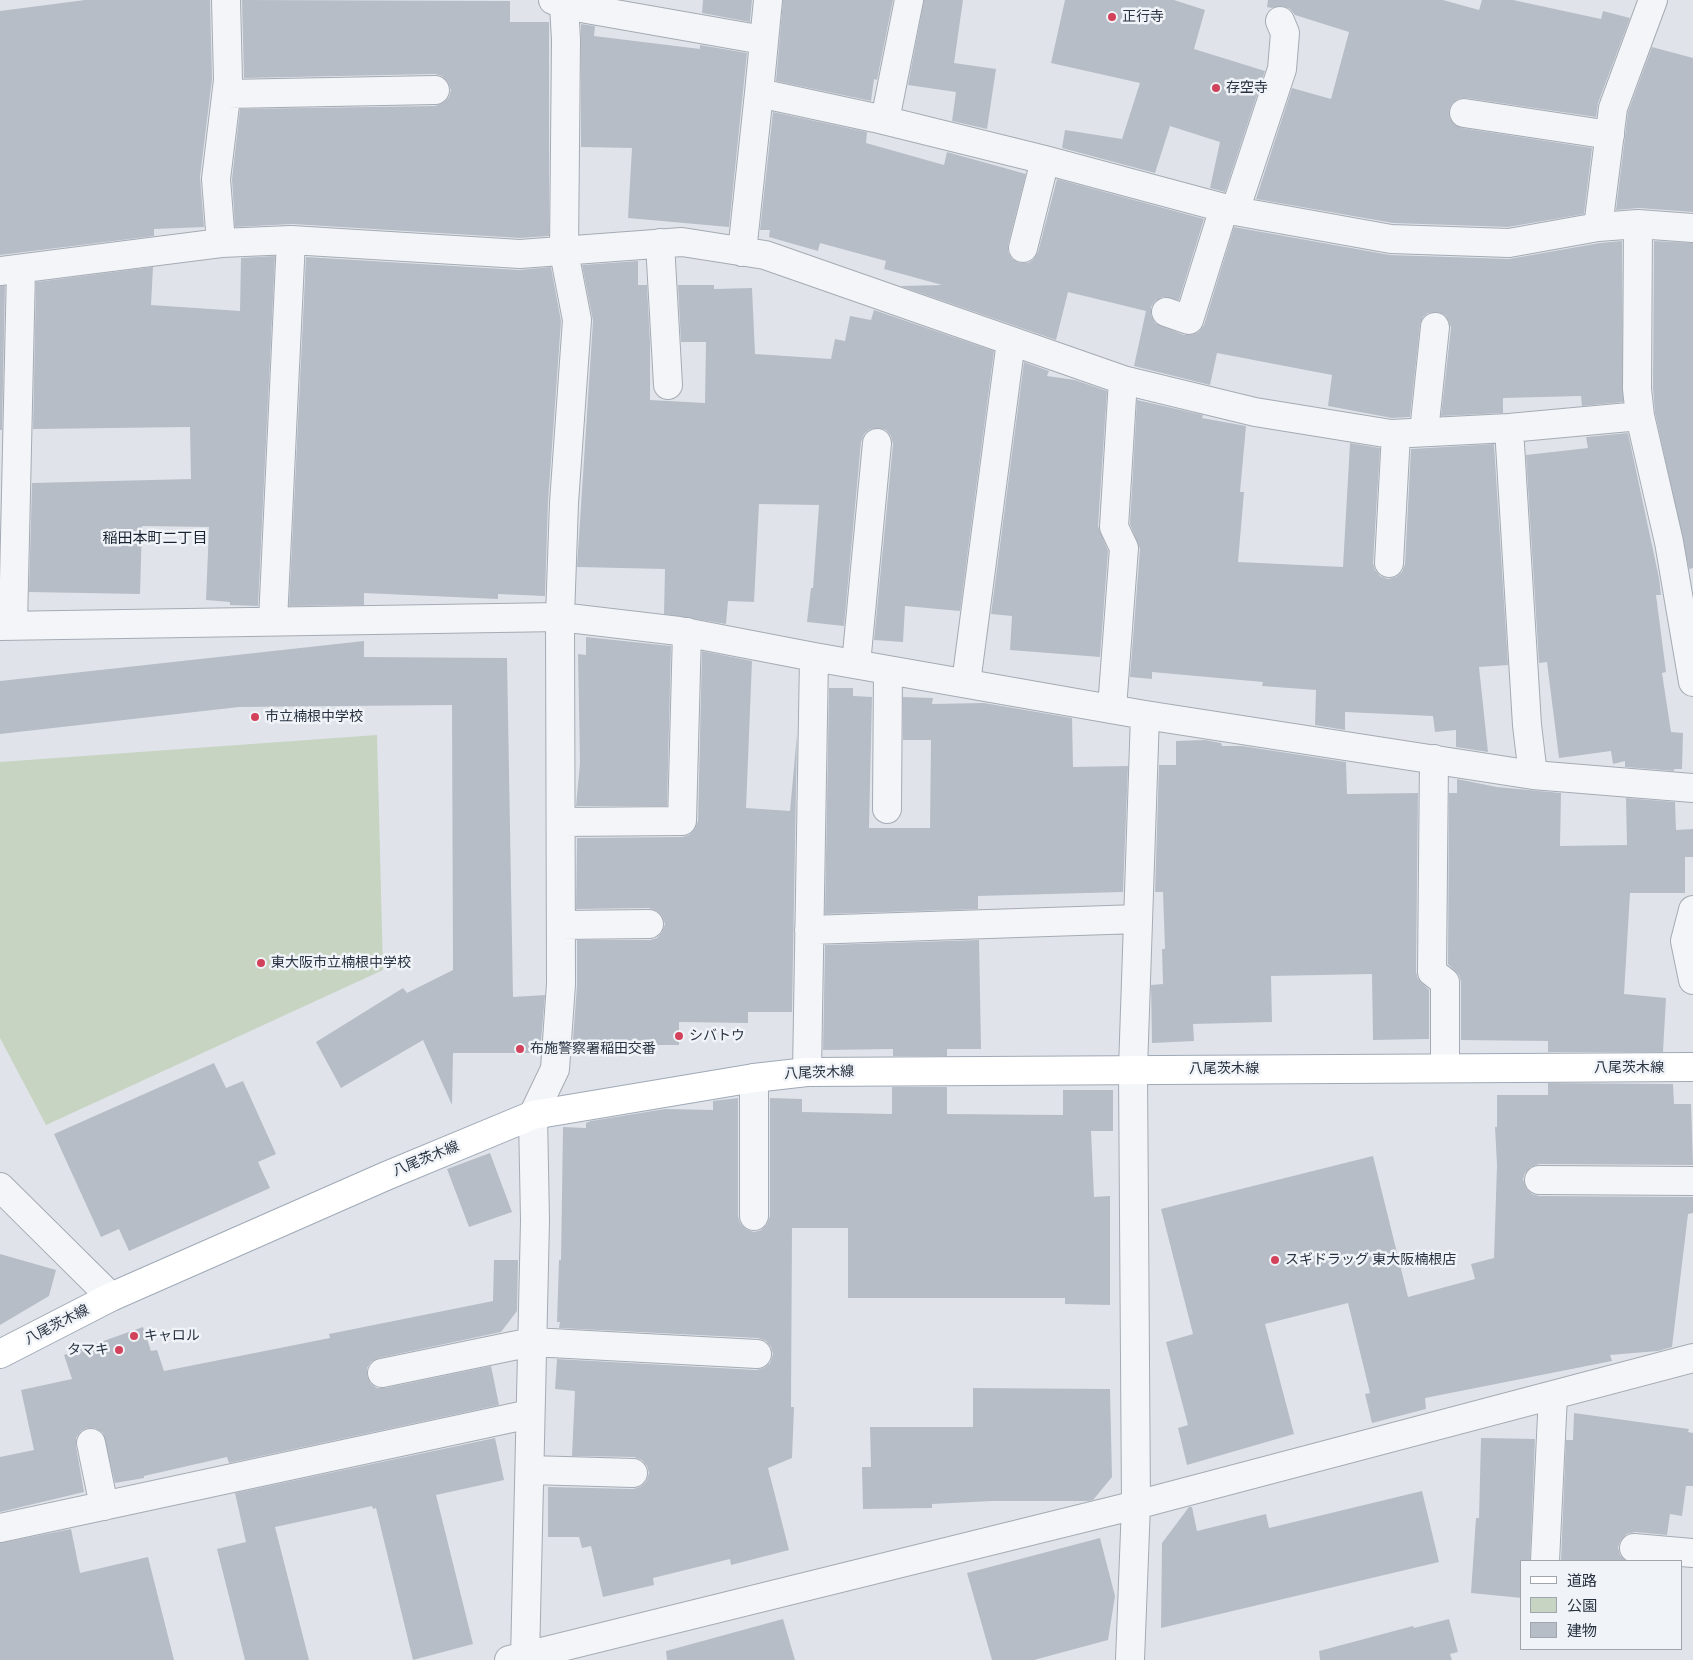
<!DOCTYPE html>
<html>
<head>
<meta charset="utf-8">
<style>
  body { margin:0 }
  #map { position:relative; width:1693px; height:1660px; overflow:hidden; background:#e0e4ea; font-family:Karla,"Noto Sans JP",sans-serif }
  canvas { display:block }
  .legend { position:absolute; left:1520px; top:1560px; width:162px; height:90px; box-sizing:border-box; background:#f0f3f7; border:1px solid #a0a6ae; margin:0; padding:6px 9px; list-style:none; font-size:15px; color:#283241 }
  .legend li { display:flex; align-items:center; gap:10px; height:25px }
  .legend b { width:25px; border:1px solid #a0a6ae }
</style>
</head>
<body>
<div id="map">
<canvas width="1693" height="1660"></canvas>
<ul class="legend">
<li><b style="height:6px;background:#fff"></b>道路</li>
<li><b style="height:14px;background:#c6d4c1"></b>公園</li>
<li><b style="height:14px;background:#b7bdc6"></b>建物</li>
</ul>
</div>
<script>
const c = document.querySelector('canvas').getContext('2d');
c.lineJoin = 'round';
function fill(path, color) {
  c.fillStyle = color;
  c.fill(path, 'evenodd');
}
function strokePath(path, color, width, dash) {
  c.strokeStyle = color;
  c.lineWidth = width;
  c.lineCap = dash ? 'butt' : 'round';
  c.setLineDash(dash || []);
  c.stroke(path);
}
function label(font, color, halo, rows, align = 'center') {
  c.font = font + ' Karla,"Noto Sans JP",sans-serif';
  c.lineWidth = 5;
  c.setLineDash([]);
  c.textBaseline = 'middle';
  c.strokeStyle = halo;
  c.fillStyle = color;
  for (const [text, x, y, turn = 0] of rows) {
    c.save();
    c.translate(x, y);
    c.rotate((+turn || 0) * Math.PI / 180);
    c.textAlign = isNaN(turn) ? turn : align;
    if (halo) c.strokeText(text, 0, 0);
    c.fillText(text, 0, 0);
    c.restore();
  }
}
const green = new Path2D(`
  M377 735 383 970 46 1125 0 1038V762Z`);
const building = new Path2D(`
  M85 0H210L212 79 200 177 204 227 154 229V236L0 255V11Z
  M242 0 510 1V22H549V236L520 238 292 224 235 227 232 179 240 109 435 106 443 103 449 97 451 90 448 82 442 76 435 74 244 78Z
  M703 0H752L750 22 702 13Z
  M783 0H893L877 80 874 79 871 101 776 81Z
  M924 0H963L954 63 996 69 987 129 952 121 956 92 908 85Z
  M1065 0H1174L1205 10 1194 49 1265 71 1225 192 1210 188 1220 142 1170 126 1155 173 1062 148 1065 130 1122 139 1140 83 1051 63Z
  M1268 0H1443L1479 10 1482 0H1513L1601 19 1603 11 1630 18 1598 103 1596 117 1466 98 1458 99 1452 104 1449 110 1450 119 1455 125 1462 128 1592 148 1584 214 1508 227 1393 223 1256 199 1292 88 1331 99 1349 32 1295 15 1290 9 1282 6 1272 8 1267 7Z
  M581 24 595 26 594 36 700 49V45L747 53 729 227 628 218 632 148 581 147Z
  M1652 47 1693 58V212L1639 208 1616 210 1628 112Z
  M773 112 867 132 866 143 944 165 947 152 1026 174 1008 245V252L1012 259 1020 263H1028L1034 259 1038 252 1057 179 1204 219 1179 300 1163 297 1155 301 1151 307V315L1155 323 1184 335H1192L1199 332 1204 325 1234 227 1390 255 1509 259 1600 243 1622 241 1623 402 1582 406 1581 396 1503 398V413L1441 416 1451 328 1449 321 1445 315 1437 312 1428 313 1423 317 1420 325 1410 417 1392 418 1328 406 1332 375 1217 353 1210 385 1134 366 1146 311 1068 292 1056 340 900 286 942 285 884 269 886 261 820 243 818 251 769 237 770 230H760Z
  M1654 241 1693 243V568L1689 569 1655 413 1653 388Z
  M275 256 258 606 230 605V602L206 600 209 527 142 526 140 594 29 592 32 483 191 479 190 427 33 429 36 282 153 267 151 305 240 311 241 258Z
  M306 257 519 270 551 267 561 321 548 502 545 596 498 594V599L364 593V605L289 606Z
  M638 261V285H647L650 343V400L705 403 706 342H681L678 285H714V289L752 288 755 354 831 359 835 339 845 341 850 316 871 320 874 310 994 351 960 611 905 606 903 642 874 640 893 444 891 436 886 430 879 428 870 429 864 434 861 442 844 626 807 622 811 588H813L819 505 759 504 754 602 728 601 726 624 664 614 665 569 577 567 593 321 582 265Z
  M0 286H5L2 430H0Z
  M1024 362 1049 371 1047 376 1075 380 1107 391 1098 526 1108 551 1100 657 1010 650 1012 616 991 614Z
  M1137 400 1203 415 1202 418 1246 426 1240 492H1244L1238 562 1343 567 1350 443 1380 448 1373 563 1375 570 1380 576 1388 579 1396 577 1402 572 1405 564 1411 449 1494 444 1508 665 1479 667 1488 752 1456 747V730L1435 732 1433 716 1345 712V730L1315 725 1316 690 1262 686 1263 682 1152 672V679L1130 677 1140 549 1130 524Z
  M1628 433 1659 578 1661 595H1656L1666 672 1662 673 1671 732 1683 733 1682 769H1674V771L1625 767V761L1613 764 1611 751 1559 758 1547 662 1539 663 1526 455 1588 448 1586 437Z
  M586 637 671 646 667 806H576L580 763 578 654 586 655Z
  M364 641V657L507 658 513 997 545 995 540 1053H453L452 1105 423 1040 341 1088 316 1042 403 988 407 993 453 970 452 705 239 707 0 734V681Z
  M702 651 752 661 746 808 790 811 797 734 792 1012H748V1023L679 1022V1045H653V1054L572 1053 577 985V940H650L657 938 662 932 665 924 662 916 657 911 649 908 576 909 577 838 682 837 689 835 695 829 698 821Z
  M829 688H853V696L872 697 869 828H930L931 740H903V697L933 698 932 704 984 703 1072 718 1073 767 1128 766 1123 892 978 896V909L825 914Z
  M1205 740 1221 743 1222 746H1242L1346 762 1347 794 1418 793 1416 972 1418 979 1429 990V1039L1373 1040 1372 974 1271 976 1272 1022 1193 1024 1194 1041 1152 1043 1151 985 1163 984 1162 949H1165L1163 892H1155L1159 765H1176V741Z
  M1457 779 1497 787 1561 793 1560 846 1627 845 1626 798 1675 802 1676 830 1693 829V857H1685V893H1630L1624 994 1666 998 1663 1052H1548V1041L1461 1040V982L1459 975 1448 964 1449 793H1457Z
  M979 940 981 1049H947V1056H893V1049L823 1050 825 945Z
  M214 1063 226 1088 243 1081 276 1154 258 1162 270 1188 129 1251 119 1229 101 1237 54 1134Z
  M1548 1083 1673 1084 1674 1104H1691L1693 1165 1539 1164 1531 1167 1525 1173 1523 1179 1526 1188 1532 1194 1539 1196 1693 1197V1213L1688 1214 1672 1347 1658 1351 1610 1355 1612 1361 1425 1398 1426 1409 1372 1423 1365 1394 1370 1393 1348 1303 1265 1324 1294 1434 1187 1465 1178 1428 1188 1425 1166 1342 1193 1334 1161 1209 1373 1156 1408 1297 1475 1279 1471 1264 1494 1258 1497 1165 1495 1127H1497V1095H1548Z
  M892 1087H947V1114L1063 1115V1090H1113V1131H1091L1094 1197 1110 1196V1305L1065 1304V1298H848V1228H792L791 1407H794L792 1458 768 1468 789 1550 731 1565 730 1559 653 1578 654 1585 603 1597 591 1546 582 1548 579 1537H548V1487L633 1489 640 1487 646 1482 649 1473 647 1466 642 1460 634 1457 572 1456 575 1391 555 1389 557 1359 756 1370 764 1368 770 1363 773 1354 771 1347 766 1341 758 1338 559 1328 560 1322H557L559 1260H561L563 1127 586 1128V1123L591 1121 665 1109 713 1110V1101L738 1098V1216L740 1223 746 1229 754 1232 761 1230 767 1224 770 1216V1098L802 1099V1112L892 1114Z
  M490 1153 512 1212 469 1227 447 1169Z
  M0 1254 56 1270 49 1296 0 1325Z
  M494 1260H518L517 1311 501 1332 379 1358 371 1362 367 1368V1376L371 1384 377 1388H385L491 1366 499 1405 229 1463 227 1457 144 1476V1478L115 1483 103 1433 95 1428H87L81 1431 76 1438V1446L84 1492 0 1512V1457L34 1450 21 1390 72 1379 64 1355 143 1327 151 1351 157 1350 164 1371 330 1338 329 1334 493 1301Z
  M973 1388 1110 1389 1112 1477 1093 1500 1088 1501H992L932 1504V1508L863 1509 862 1467H871L870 1427H973Z
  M1574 1413 1689 1429 1688 1432 1693 1433V1486H1686L1682 1516 1670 1514 1667 1535 1635 1532 1627 1534 1621 1540 1618 1547 1620 1555 1626 1561H1561L1566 1440H1573Z
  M495 1438 504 1480 436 1495 473 1644 413 1660 376 1508 373 1509 372 1506 275 1527 309 1660H245L217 1549 246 1542 235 1493Z
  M1481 1438 1535 1439 1530 1561H1522V1598L1471 1593 1476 1518H1479Z
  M1422 1491 1439 1562 1161 1628 1162 1543 1189 1507H1192L1197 1531 1266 1514 1269 1528Z
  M71 1529 80 1573 148 1557 174 1660H0V1543Z
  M1100 1538 1115 1596 1108 1640 1034 1660H992L967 1573Z
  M783 1619 795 1660H667L666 1651Z
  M1449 1619 1458 1652 1450 1654 1452 1660H1320L1319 1651 1413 1626 1414 1628Z`);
const minor = new Path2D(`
  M553 0 564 5 763 40
  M768 0 759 93 875 118 1045 160 1235 211 1391 239 1509 243 1598 227 1638 224 1693 228
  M227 94 435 90
  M1464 113 1610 135
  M885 120 909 0
  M1235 211 1282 69 1285 33 1280 21
  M1638 224 1637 389 1640 416 1669 542 1693 682
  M1598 227 1613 108 1653 0
  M221 243 216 179 228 80 226 0
  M660 243 668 385
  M1023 248 1045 160
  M742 252 759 93
  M0 271 221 243 291 240 520 254 682 242 765 255 1123 380 1255 412 1391 434 1509 428 1640 416
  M1166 312 1189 320 1224 208
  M1509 428 1527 725 1533 775
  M1424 432 1435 327
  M1389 563 1396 434
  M273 621 291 240
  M13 625 21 270
  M0 626 560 617 679 631 814 657 1145 715 1533 775 1693 788
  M856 664 877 443
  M966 683 1011 341
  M1112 708 1124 548 1114 527 1123 380
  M1434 759 1432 972 1445 982V1068
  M887 809 888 670
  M561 822 682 821 687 632
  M1693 910 1685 941 1693 980
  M561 925 649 924
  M809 930 1138 919
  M807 1072 814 657
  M1539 1180 1693 1181
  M0 1187 111 1297
  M754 1216V1078
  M382 1373 532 1342 757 1354
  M91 1443 104 1506
  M530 1470 633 1473
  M0 1528 530 1414
  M1634 1548 1693 1553
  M1545 1561 1553 1395
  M509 1660 1136 1505 1693 1358
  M525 1660 535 1221 533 1115 555 1069 561 984 560 617 564 503 577 320 564 252 566 40 564 5
  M1130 1660 1136 1505 1133 1069 1145 715`);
const major = new Path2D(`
  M0 1354 111 1297 386 1176 533 1115 754 1078 807 1072 1693 1067`);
const markers = [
  [1112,17,5,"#d2425b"],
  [1216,88,5,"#d2425b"],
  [255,717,5,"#d2425b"],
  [261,963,5,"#d2425b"],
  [679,1036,5,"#d2425b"],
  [520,1049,5,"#d2425b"],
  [1275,1260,5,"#d2425b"],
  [134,1336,5,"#d2425b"],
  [119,1350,5,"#d2425b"]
];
const poiNames = [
  ["正行寺",1122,17],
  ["存空寺",1226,88],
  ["市立楠根中学校",265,717],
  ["東大阪市立楠根中学校",271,963],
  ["シバトウ",689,1036],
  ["布施警察署稲田交番",530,1049],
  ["スギドラッグ 東大阪楠根店",1285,1260],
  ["キャロル",144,1336],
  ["タマキ",109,1350,"right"]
];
const streetNames = [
  ["八尾茨木線",1629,1068],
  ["八尾茨木線",1224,1069],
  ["八尾茨木線",819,1073,-2],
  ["八尾茨木線",426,1159,-22],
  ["八尾茨木線",57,1325,-27]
];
const neighbourhoodNames = [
  ["稲田本町二丁目",155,539]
];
fill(green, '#c6d4c1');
fill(building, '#b7bdc6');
strokePath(minor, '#a5abb4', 30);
strokePath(major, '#9fa9b6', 30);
strokePath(minor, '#f3f5f8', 28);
strokePath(major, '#fff', 28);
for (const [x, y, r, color] of markers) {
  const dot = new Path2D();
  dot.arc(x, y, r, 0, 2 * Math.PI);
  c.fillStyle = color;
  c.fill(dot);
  strokePath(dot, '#f0f3f7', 2);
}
label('14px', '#283241', '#f0f3f7', poiNames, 'left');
label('14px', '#283241', '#f0f3f7', streetNames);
label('15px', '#1a2332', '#f0f3f7', neighbourhoodNames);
</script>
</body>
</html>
